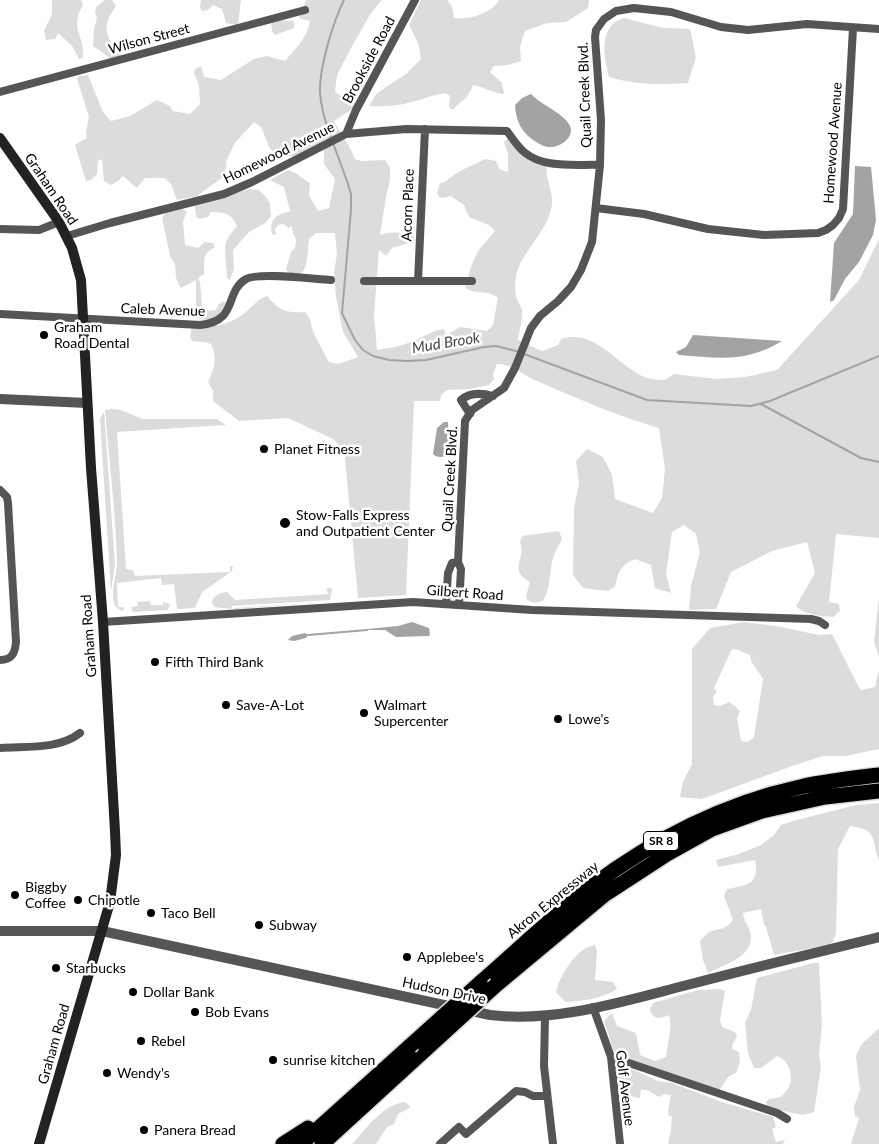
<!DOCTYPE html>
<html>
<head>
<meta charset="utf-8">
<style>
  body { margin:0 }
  canvas { display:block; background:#fff }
</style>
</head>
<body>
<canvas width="879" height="1144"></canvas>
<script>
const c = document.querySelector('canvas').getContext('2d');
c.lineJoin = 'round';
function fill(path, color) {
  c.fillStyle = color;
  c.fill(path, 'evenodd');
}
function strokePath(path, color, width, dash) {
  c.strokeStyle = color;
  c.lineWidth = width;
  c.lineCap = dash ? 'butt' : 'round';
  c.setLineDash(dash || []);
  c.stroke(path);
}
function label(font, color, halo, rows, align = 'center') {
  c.font = font + ' Lato,sans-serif';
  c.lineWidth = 5;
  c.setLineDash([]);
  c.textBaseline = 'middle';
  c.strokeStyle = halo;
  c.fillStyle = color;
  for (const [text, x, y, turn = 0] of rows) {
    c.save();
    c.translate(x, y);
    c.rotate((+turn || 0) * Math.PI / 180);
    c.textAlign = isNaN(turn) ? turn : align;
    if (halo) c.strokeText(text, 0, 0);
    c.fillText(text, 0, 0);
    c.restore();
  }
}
const green = new Path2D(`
  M52 0H81L83 5C69 29 85 35 83 58L79 59 72 46 58 33 55 39 46 40 44 31 52 14Z
  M105 0H112L116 6C107 19 103 28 111 42L123 46 124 49 118 59 113 60 93 46 94 29 97 18 95 13 96 7Z
  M201 0H241L238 25 226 23 222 9 213 5 208 10 202 11 200 7Z
  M306 0H382L371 13 351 48 337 75 335 92 348 100 356 102 354 108 334 121C341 135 350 145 355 159L361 161 385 160 390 168V180L386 197 380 235C391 231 404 232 414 237L415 241 392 248 386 256 379 250 374 315 377 350C390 348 402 346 413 341 424 337 432 330 444 329L446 335 460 327 487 331 493 325 498 298C486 289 476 295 465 288L471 267 478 251 495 231 489 225 469 217 464 205 451 196 443 198 439 197 437 193 440 183C446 183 449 178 454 175 463 168 475 165 485 159L496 161 499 169 508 172V154L504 142 507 139 513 138 524 152 547 163C544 177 553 189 552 204 550 227 526 248 518 269 515 277 514 291 517 299 518 303 521 306 522 310 523 319 519 331 518 340L542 351 558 345 561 339C594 328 618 365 642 376 649 379 657 380 665 380L674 374 716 379 745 377 777 370 859 280 879 239V538L836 534 829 602 839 604 840 611 833 617C820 616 805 615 796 606L815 573 807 542 772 551 731 572 716 609 689 610 691 586 700 552 696 534 684 525 672 532 666 574 671 593 655 588 651 565 635 559C620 565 618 573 615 587L608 591 583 588 573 575 574 508 579 483 576 461 587 449 603 457 612 475 615 499 653 513 662 498 665 469 659 428C618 416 578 399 539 382 524 376 513 364 497 364L493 374 494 379 489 385 470 389 447 390 441 395 440 401H414L406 595 358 598 345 458 341 447 333 439 288 418 239 421 213 401V391L208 382C214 369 218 358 211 344L204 342 192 341 190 336 192 327C211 328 233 325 248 310 255 304 258 299 267 296 280 311 285 313 305 312L309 317 314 334 329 362 338 364 358 357 343 332 336 297 334 273 337 254 335 233H316L309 239C307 251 309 265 301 274L290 273 286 270 291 252 295 248 296 240 293 233 292 226 288 228 284 224 278 225 275 229 276 235 272 234C269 218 277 215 290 211L284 187 270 180 288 170C297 172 302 179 310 183L309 195 318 211 329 208 335 179 324 164V145L293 156 280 157 270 149 261 127 254 122 234 144 226 162V168L223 177 197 196 177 200 171 184 165 178H145L137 188 123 176 118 181 111 185 104 181 102 159 98 161 97 174 91 180 86 181 75 145 87 138 86 131 89 117 77 79 79 76 88 75 103 112 111 121 130 116 157 100 170 106 173 111 190 114 200 104 199 85 194 73 195 69 201 66 204 77 221 80 254 59 267 56 285 61C295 49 308 37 310 21L299 18Z
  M421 0H447L452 6 454 18C468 20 491 14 499 0H589L588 8 566 22 547 23 525 31 520 47 521 61 508 65 494 66 490 72 502 83 504 94C493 93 484 87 473 85 467 101 463 98 454 109H451L449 106 450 96 446 93C432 95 426 98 412 102 398 106 384 107 369 106L377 93 406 74 421 59 418 43 409 25Z
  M624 18 663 28 690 29 696 57 688 83C661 85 635 85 609 77 605 61 599 37 614 23 616 21 621 19 624 18Z
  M277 20 294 21V28L275 35 272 31 271 22Z
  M250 189 259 190 265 196 270 203 271 216 265 223 249 232 233 250 234 269 230 280 227 278C227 268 223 247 227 240 229 235 234 230 237 226 230 212 226 213 211 212L208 217 200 219 196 217 195 206 198 202Z
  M181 208 187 212 183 221 185 245 198 248 205 242 213 243 215 247C201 255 205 260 204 274L198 278 200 282 202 305 209 311 216 310 219 304 224 301 226 304 213 321 193 318 192 315 196 309V280L181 288 176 278 175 264 170 256 162 218 165 213Z
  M112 409 121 410 142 419H217L226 425 117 432 126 569 133 570 135 576 230 572V566H233L232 571 202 592 195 608 177 609 174 584 162 585 161 578 117 583 118 607H124L123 611C105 607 117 576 117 563 116 513 109 461 105 410Z
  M104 412 115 565 111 591 100 419Z
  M559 531 562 539C559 545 555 551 553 558 549 572 551 587 543 601L534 603 527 600 526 596 530 582C507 569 527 559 520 542L522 536Z
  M328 588H331L332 590 330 600 232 606 231 609 214 607 212 603C213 595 219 593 227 592L235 600 329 594 326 590Z
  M879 597V657L874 641Z
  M150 601 151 605H163V602L170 604 168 610 133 612 131 607 138 606 137 602Z
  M327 602 234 609V608Z
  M744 622 776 626 819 635 832 634 857 684 861 690 875 687 879 670V749L845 756H823L795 765 702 799 680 797 683 782 692 764V649L710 628ZM732 649 738 650 750 655 751 661 763 679 754 737 748 742 741 741 737 719 740 711 735 706 729 702 720 706 714 705 713 697 717 691 714 688Z
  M879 803V861C871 839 879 830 850 826L838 849 836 933 833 942 829 945 774 955 766 927 764 924 761 909 743 913C744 923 748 924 750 931 757 956 724 965 708 973L703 960 700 941C703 938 707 933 710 932 721 927 725 931 733 920L724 896 727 889C747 885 760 885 755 860L718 867 716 860 739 854 761 845 774 835 781 825 793 821 856 805Z
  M595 945 597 951 595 980 613 982 617 989C602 999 582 1001 565 1002L556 992C560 975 577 947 595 945Z
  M813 963H819L822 1023 819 1056 821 1067 814 1112 803 1115 768 1108 766 1102 769 1099 781 1097C784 1094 787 1090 789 1087 794 1076 789 1060 777 1056L761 1068H754L748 1053 745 1022 751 1010 757 978Z
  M720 989 725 991 720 1020 722 1027 735 1032 737 1037 733 1043 732 1049 739 1052 740 1062 736 1073 728 1077 718 1092 630 1060 614 1052 604 1021 612 1013 617 1026 636 1033 640 1055 655 1061 666 1057C667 1044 673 1027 669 1015 660 1019 652 1020 650 1009L653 1003 698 990Z
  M879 1028V1144H851L859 1118 855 1116 854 1107 860 1090 856 1056 861 1045Z
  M616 1062 658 1081 672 1083 722 1102 773 1117 776 1127 772 1129 776 1142 785 1140 783 1144H668L671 1130 672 1116H669L668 1111 671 1095 664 1094 659 1097 649 1091 641 1089 640 1098C620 1096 613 1081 616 1062Z
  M405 1102 411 1107 398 1114 394 1124 387 1127 376 1144H352C367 1128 382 1105 405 1102Z`);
const water = new Path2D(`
  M531 94C541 105 564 113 570 126 575 138 559 148 549 147 545 147 541 145 538 143 522 134 516 122 515 105L522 98Z
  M855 166 871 167 876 220 873 235 859 262 845 279 834 300 830 302 834 243 853 214Z
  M693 335 782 341C746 363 719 358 679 355L676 352 686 347Z
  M444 422H448L449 454C445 458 436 458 433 454L437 428Z
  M412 622 429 628 430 634 429 636 396 637 385 630H367V629L398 626Z
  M305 633 308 635 306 638 294 641 288 640 292 636Z`);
const stream = new Path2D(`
  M331 138C326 124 321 109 320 93 319 68 333 22 344 0
  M333 143 347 181 351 194V210L342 313 355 340 363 350 373 356 389 360 407 361 426 360 484 347 496 346 520 352
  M524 354 647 400 751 406 770 401 879 356
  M761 404 861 458 879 462
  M308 635 367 630`);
const minor = new Path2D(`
  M0 92 305 10
  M346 134 356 110 415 0
  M596 208 644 214 708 229 764 235 818 233 826 230 833 225 839 218 843 209 853 28
  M0 229 39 230 59 222
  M67 236 110 223 224 194 252 182 346 134 406 129 507 131C512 138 518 147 524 152 544 169 576 164 600 165
  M364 281H472
  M418 281 425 129
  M0 314 200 325C239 321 224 292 246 279 259 272 313 279 331 280
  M470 414 461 400C470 392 482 393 493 396
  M0 490 7 497 8 503 16 642C15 653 12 660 0 660
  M446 604 448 573 452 563 458 562
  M459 605 461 569 458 562 465 421 472 410 504 388 515 368 531 328 540 316 558 301 571 287 581 270 592 242 600 165 601 120 595 37 596 30 604 19 616 11 634 8 671 12 721 27 748 30 807 24 879 29
  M103 622 413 602 532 610 811 619 819 621 825 625
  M0 748C26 746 58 750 80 733
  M593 1007 611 1057 620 1144
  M545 1016 544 1066 553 1144
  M611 1057 777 1113 787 1119
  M440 1144 459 1127 466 1134 516 1091 525 1092 533 1096H547`);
const tertiary = new Path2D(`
  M0 399 87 403
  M0 931H102L490 1015C556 1023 624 1001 687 985 751 968 815 953 879 937`);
const secondary = new Path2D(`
  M0 138 59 222 72 248 81 280 91 468 103 622 115 831 116 855 110 902 39 1144`);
const motorway = new Path2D(`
  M480 983C517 951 553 916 592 886 653 840 725 803 800 787 826 781 853 778 879 775
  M496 985 604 895 667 854 712 829 762 811 825 797 879 791
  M283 1144 308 1128
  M301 1144 410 1046
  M322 1144 426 1049`);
const motorwayBridge = new Path2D(`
  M410 1046 480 983
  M426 1049 496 985`);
const markers = [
  [44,335,5,"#000"],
  [264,449,5,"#000"],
  [285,523,6,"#000"],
  [155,662,5,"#000"],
  [226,705,5,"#000"],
  [364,713,5,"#000"],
  [558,719,5,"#000"],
  [15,895,5,"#000"],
  [78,900,5,"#000"],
  [151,913,5,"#000"],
  [259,925,5,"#000"],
  [407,957,5,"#000"],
  [56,968,5,"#000"],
  [133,992,5,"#000"],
  [195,1012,5,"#000"],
  [141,1041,5,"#000"],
  [273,1060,5,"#000"],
  [107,1073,5,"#000"],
  [144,1130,5,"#000"]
];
const shields = [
  [661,841,35]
];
const shieldNames = [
  ["SR 8",661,841]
];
const streetNames = [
  ["Wilson Street",149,39,-15],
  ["Brookside Road",369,60,-62],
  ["Quail Creek Blvd.",585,95,-92],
  ["Homewood Avenue",833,143,-86],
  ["Homewood Avenue",279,153,-26],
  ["Graham Road",51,189,56],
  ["Acorn Place",408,205,-88],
  ["Caleb Avenue",163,310,2],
  ["Quail Creek Blvd.",450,479,-87],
  ["Gilbert Road",465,593,4],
  ["Graham Road",89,636,-94],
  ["Akron Expressway",553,900,-39],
  ["Hudson Drive",444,991,12],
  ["Graham Road",54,1044,-74],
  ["Golf Avenue",625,1088,83]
];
const poiNames = [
  ["Graham",54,327],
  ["Road Dental",54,343],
  ["Planet Fitness",274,449],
  ["Stow-Falls Express",296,515],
  ["and Outpatient Center",296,531],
  ["Fifth Third Bank",165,662],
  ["Save-A-Lot",236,705],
  ["Walmart",374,705],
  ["Supercenter",374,721],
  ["Lowe's",568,719],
  ["Biggby",25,887],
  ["Coffee",25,903],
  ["Chipotle",88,900],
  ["Taco Bell",161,913],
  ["Subway",269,925],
  ["Applebee's",417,957],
  ["Starbucks",66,968],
  ["Dollar Bank",143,992],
  ["Bob Evans",205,1012],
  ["Rebel",151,1041],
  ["sunrise kitchen",283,1060],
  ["Wendy's",117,1073],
  ["Panera Bread",154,1130]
];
const waterNames = [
  ["Mud Brook",446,343,-9]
];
fill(green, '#dcdcdc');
fill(water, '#a3a3a3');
strokePath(stream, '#a3a3a3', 2);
strokePath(motorway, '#dbdbdb', 18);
strokePath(minor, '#555', 8);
strokePath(tertiary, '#555', 10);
strokePath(secondary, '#222', 10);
strokePath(motorway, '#000', 15);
strokePath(motorwayBridge, '#dbdbdb', 18, []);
strokePath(motorwayBridge, '#000', 15);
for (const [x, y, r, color] of markers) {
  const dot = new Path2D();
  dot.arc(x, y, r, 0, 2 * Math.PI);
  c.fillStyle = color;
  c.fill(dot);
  strokePath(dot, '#fff', 2);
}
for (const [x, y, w] of shields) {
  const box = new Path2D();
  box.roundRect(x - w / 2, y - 9.5, w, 19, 4);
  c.fillStyle = '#fff';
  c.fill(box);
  strokePath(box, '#000', 1);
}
label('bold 12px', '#000', null, shieldNames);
label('14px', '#000', '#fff', streetNames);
label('14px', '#000', '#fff', poiNames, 'left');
label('italic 15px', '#444', '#fff', waterNames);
</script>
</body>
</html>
